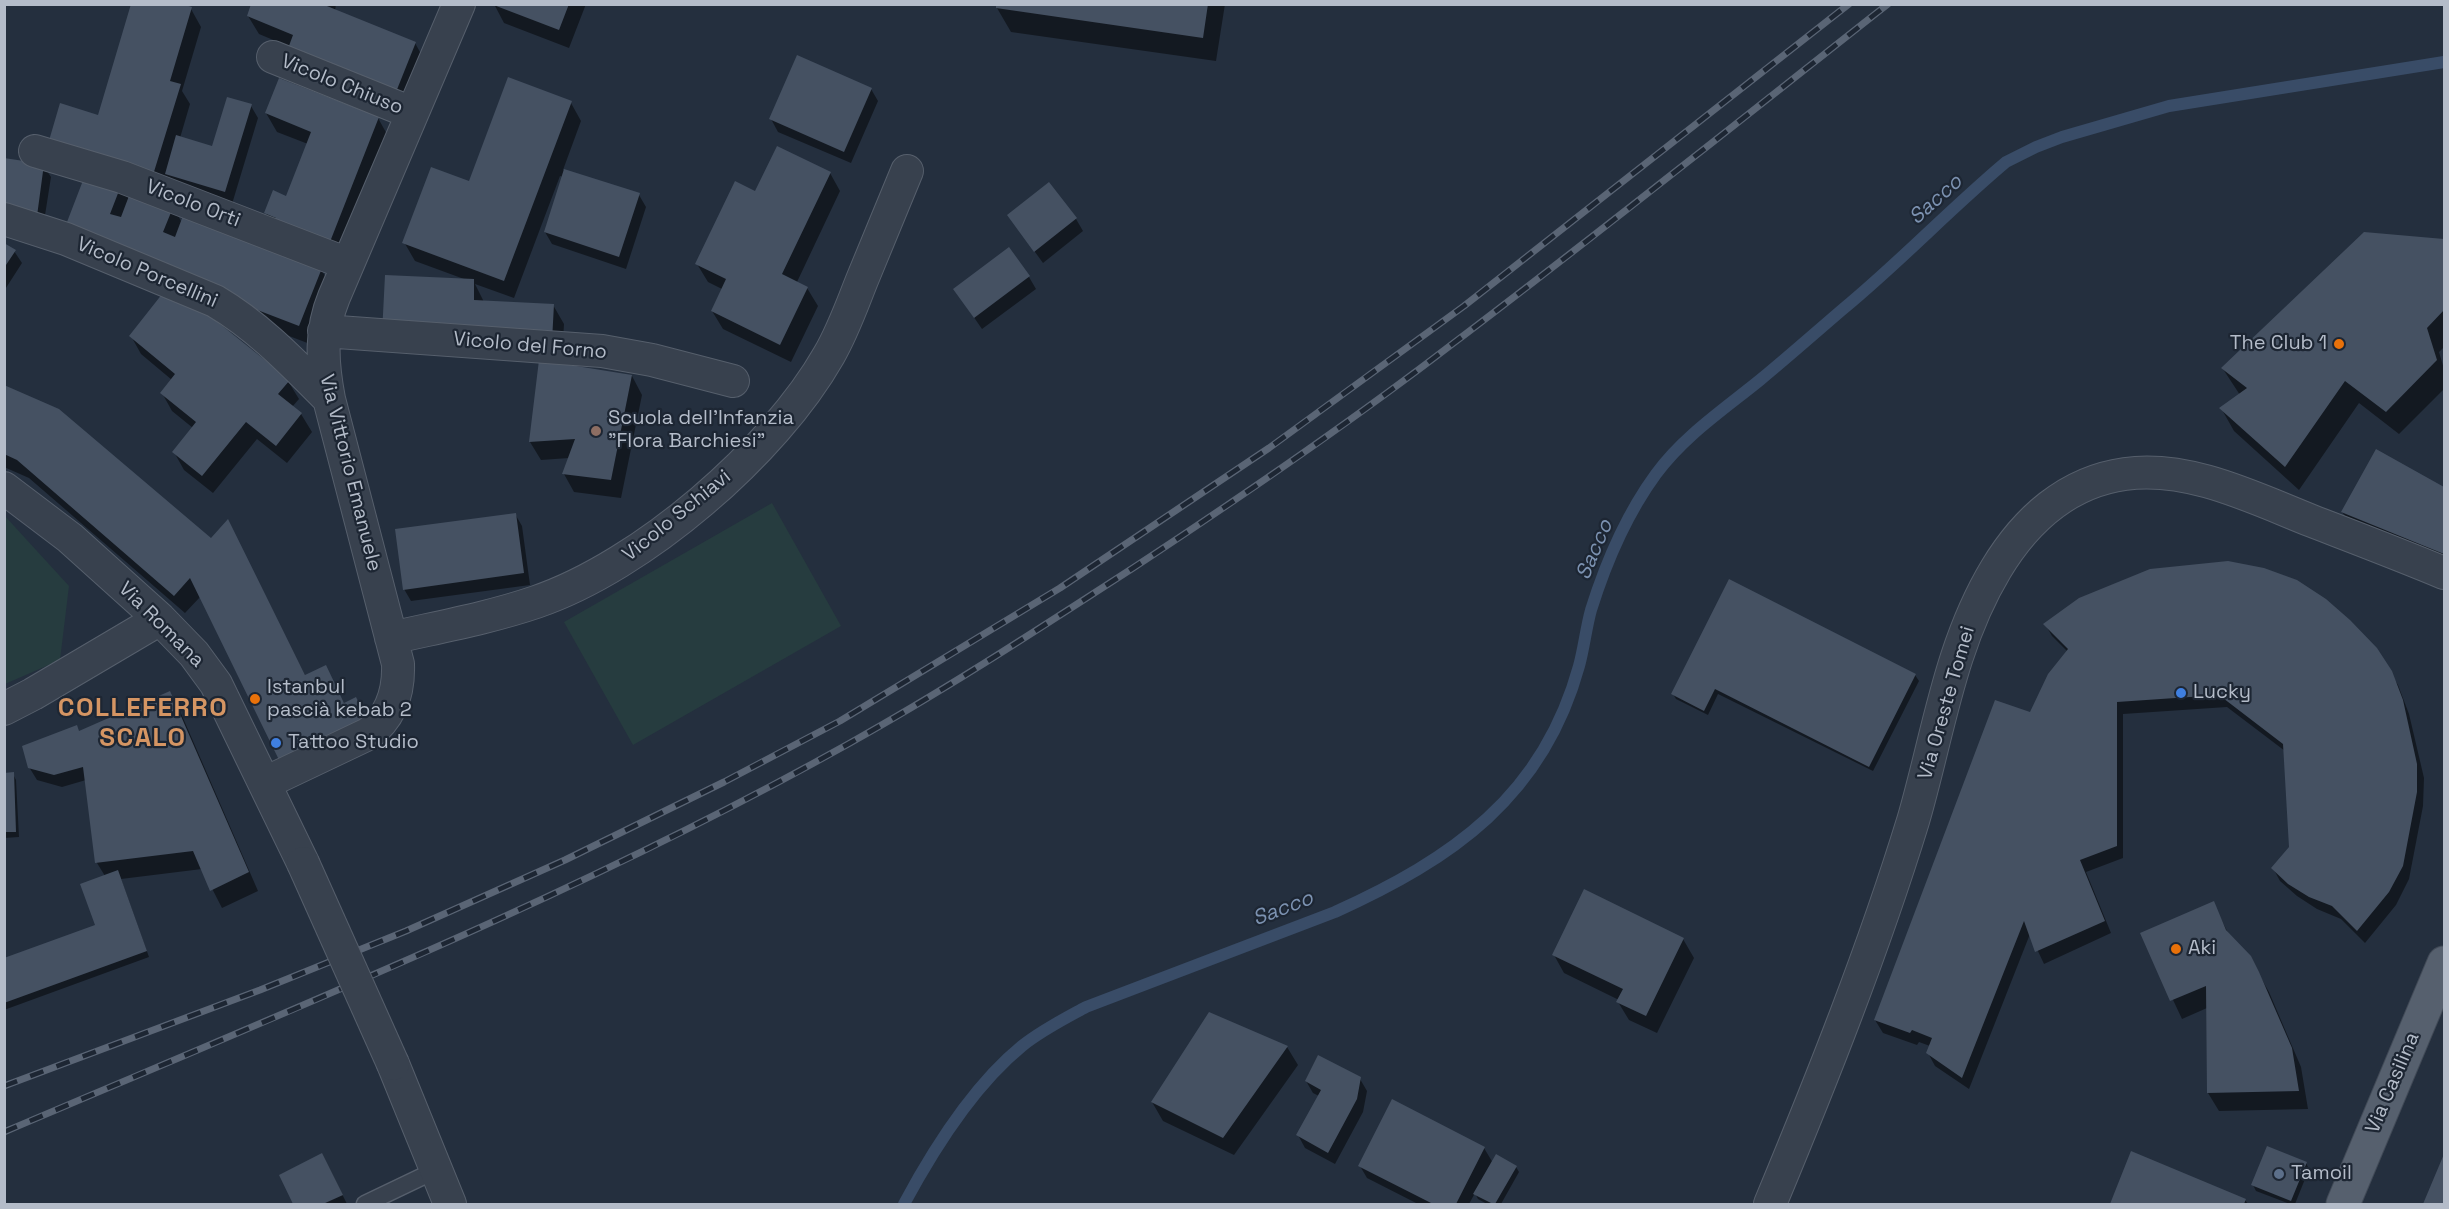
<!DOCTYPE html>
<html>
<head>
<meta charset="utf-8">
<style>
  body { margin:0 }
  #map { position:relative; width:2449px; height:1209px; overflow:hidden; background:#242f3e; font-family:"Space Grotesk",sans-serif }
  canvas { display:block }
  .frame { position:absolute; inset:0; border:6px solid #b4bcc9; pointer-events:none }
</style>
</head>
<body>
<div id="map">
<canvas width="2449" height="1209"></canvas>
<div class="frame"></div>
</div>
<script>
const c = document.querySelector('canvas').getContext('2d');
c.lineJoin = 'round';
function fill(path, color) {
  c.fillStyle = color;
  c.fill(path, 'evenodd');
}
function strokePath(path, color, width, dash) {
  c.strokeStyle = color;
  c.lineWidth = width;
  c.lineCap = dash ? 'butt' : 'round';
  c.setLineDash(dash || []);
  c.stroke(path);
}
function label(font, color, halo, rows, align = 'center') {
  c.font = font + ' "Space Grotesk",sans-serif';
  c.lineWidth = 4.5;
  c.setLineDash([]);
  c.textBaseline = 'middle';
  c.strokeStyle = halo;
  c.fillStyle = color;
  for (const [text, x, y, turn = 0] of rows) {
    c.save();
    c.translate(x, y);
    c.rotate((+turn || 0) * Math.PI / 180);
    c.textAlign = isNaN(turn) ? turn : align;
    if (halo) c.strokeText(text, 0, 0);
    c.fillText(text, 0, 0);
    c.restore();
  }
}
const green = new Path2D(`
  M772 503 841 626 633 745 564 622Z
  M4 515 69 586 60 660 5 684Z`);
const shadow = new Path2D(`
  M253 4H336L335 11 415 43 425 61 404 114 290 47 259 34 248 16Z
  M494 4H586L569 48 504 23Z
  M998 4H1225L1216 61 1011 32 997 8Z
  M191 9 201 27 182 91 190 104 180 138 213 148 251 106 258 118 232 204 173 186 168 177 164 193 121 185 129 199 173 206 182 223 321 269 332 288 310 344 182 295 288 381 299 399 292 407 301 414 312 432 287 463 257 439 213 493 184 470 174 452 193 428 172 411 162 393 172 380 141 354 131 336 168 289 74 253 99 117Z
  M871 89 878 101 851 163 778 132 771 119Z
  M571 103 581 121 563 170 639 195 646 207 626 269 552 244 545 232 563 177 560 176 514 298 475 284 484 302 553 305 564 324 562 359 394 351 464 279 415 261 404 242 470 183Z
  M266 113 378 118 388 136 336 269 274 228 266 213 287 197 308 144 277 132Z
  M43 165 51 177 43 228 4 221Z
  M830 173 840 191 797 282 807 288 818 306 791 362 723 329 712 311 722 289 708 282 697 264 755 193Z
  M1009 216 1076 219 1083 231 1043 263Z
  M2443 241 2444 347 2439 352 2444 369V389L2399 434 2359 403 2299 490 2234 431 2221 408 2240 395 2223 369Z
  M4 245 14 251 22 263 4 291Z
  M1029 277 1036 289 982 329 955 290Z
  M540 361 632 376 642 395 621 498 574 492 564 474 569 458 541 460 530 442Z
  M4 386 212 540 228 522 306 677 326 667 345 705 356 699 377 740 201 596 185 613 29 478 4 467Z
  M2377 451 2444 489V557L2346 517 2342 512Z
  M515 514 522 526 530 585 411 601 404 589Z
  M2228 562 2390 672 2398 685 2409 714 2424 778 2423 806 2409 879 2396 905 2365 943 2341 919 2317 909 2297 896 2280 881 2273 868 2291 847 2285 751 2227 707 2123 714V858L2086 872 2111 933 2044 964 2030 934 1969 1089 1935 1066 1928 1053 1930 1046 1919 1042 1917 1045 1883 1033 1875 1020 2030 714 2068 652 2052 636 2045 624 2151 570Z
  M1730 581 1915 675 1919 681 1873 771 1718 694 1708 715 1676 699 1673 694Z
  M169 692 180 711 258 891 222 908 202 869 121 879 149 957 4 1010V960L97 926 105 876 97 863 86 780 62 787 37 780 29 767 79 732Z
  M4 774H13L16 780 19 837 4 838Z
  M1584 891 1683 939 1694 958 1657 1033 1629 1020 1618 1002 1619 1000 1564 973 1554 955Z
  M2213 903 2230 937 2249 957 2269 992 2301 1067 2308 1109 2219 1111 2208 1093 2207 1008 2182 1019 2142 934Z
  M1287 1047 1298 1065 1234 1155 1163 1121 1152 1102Z
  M1360 1079 1367 1091 1363 1112 1335 1164 1305 1148 1298 1135 1319 1096 1313 1093 1306 1081Z
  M1393 1101 1484 1148 1493 1163 1516 1167 1519 1172 1501 1204H1487L1478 1199 1475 1193 1469 1204H1418L1367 1178 1360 1166Z
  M2132 1153 2245 1200 2248 1204H2111Z
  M2444 1158V1204H2425Z
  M2306 1163 2309 1169 2295 1204H2290L2256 1191 2253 1185Z
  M329 1168 347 1204H295L281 1176Z`);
const stream = new Path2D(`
  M904 1204C933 1150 974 1085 1022 1046 1042 1030 1064 1019 1086 1007L1335 912C1452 859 1543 797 1579 666 1584 648 1586 628 1591 610 1606 562 1626 515 1656 474 1684 436 1723 410 1760 380 1788 357 1815 333 1843 309 1900 262 1950 209 2006 162L2036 147 2062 137 2169 106 2444 62`);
const building = new Path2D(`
  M131 4H182L192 7 170 81 181 84 153 175 48 144 60 103 98 115Z
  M251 4H322L416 42 394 97 286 54 293 35 247 16Z
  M491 4H569L559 30Z
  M996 4H1208L1203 38 996 8Z
  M797 55 872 88 844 152 769 119Z
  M508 77 572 101 504 281 402 243 431 167 469 181Z
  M279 78 379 117 326 252 272 231 276 218 264 213 273 190 286 196 311 132 265 113Z
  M227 97 252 104 225 192 165 174 176 135 212 146Z
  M777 146 831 172 782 274 808 287 780 345 711 311 726 279 695 264 735 181 755 191Z
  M4 158 44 164 37 216 4 211Z
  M564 169 640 193 619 257 544 232Z
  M87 170 122 183 110 214 121 217 132 188 174 205 163 232 175 237 184 213 322 268 299 326 62 235Z
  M1049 182 1077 218 1034 252 1007 215Z
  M2364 232 2444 239V310L2427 328 2437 360 2386 412 2345 381 2285 467 2219 408 2247 388 2221 368Z
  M4 243 16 250 4 268Z
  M1009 247 1030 276 974 318 953 289Z
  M385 275 474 279V300L554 304 552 341 382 334Z
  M170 284 290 380 278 394 302 413 276 446 246 422 202 476 172 452 196 422 160 393 175 374 129 336Z
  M539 360 632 375 611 480 562 474 575 439 529 442Z
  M4 385 59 409 211 538 228 519 305 675 326 665 344 703 356 697 368 722 281 764 190 578 174 596 17 460 4 454Z
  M2376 449 2444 487V554L2341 512Z
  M516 513 524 573 403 590 395 529Z
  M2228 561 2264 568 2297 580 2326 599 2350 620 2377 648 2392 671 2403 700 2417 764V792L2403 866 2389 892 2357 931 2332 906 2309 897 2288 884 2271 868 2289 847 2283 744 2219 695 2117 702V846L2080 860 2105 921 2035 952 2024 921 1962 1078 1926 1053 1932 1038 1912 1030 1910 1033 1874 1020 1995 700 2030 712 2048 674 2068 649 2043 624 2079 598 2150 569Z
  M1729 579 1916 674 1869 767 1715 689 1704 711 1671 694Z
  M170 691 249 872 210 891 193 851 95 863 83 767 54 775 28 768 22 746 77 725 79 731Z
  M14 772 16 832H4V773Z
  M118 870 147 951 4 1003V958L95 925 80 884Z
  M1584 889 1684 938 1646 1016 1616 1002 1623 989 1552 955Z
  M2214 901 2226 930 2251 956 2259 972 2292 1048 2299 1091 2207 1093 2206 986 2170 1001 2140 933Z
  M1209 1012 1288 1046 1223 1138 1151 1102Z
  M1318 1055 1361 1077 1357 1099 1328 1153 1296 1135 1321 1090 1305 1081Z
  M1392 1099 1485 1147 1456 1204H1433L1358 1166Z
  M2267 1146 2307 1162 2291 1201 2251 1185Z
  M2131 1151 2246 1199 2244 1204H2110Z
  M322 1153 343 1195 323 1204H293L279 1175Z
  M1496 1154 1517 1166 1495 1204H1493L1473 1194Z
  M2444 1154V1204H2423Z`);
const service = new Path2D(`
  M365 1204 436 1170`);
const minor = new Path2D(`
  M273 57 412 113
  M35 151 122 177 348 264
  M4 219 66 239 215 301C259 327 293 363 329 399
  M324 331 602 351 652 360 733 381
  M4 488 70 538 160 619 194 654 216 684 303 863
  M391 638C439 627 489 618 536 602 642 566 774 452 829 355 843 331 852 305 862 280 877 244 892 207 907 171
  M4 709 33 694 160 619
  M265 783 368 734C391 717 399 692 398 664L329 399C322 362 320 331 334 297L459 4
  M393 1064 450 1204
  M1770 1204C1822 1079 1873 951 1913 821 1938 736 1949 647 1996 569 2025 521 2067 482 2125 474 2189 465 2254 498 2312 521 2356 538 2401 555 2444 573`);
const primary = new Path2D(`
  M2343 1204 2444 963`);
const rail = new Path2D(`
  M4 1086 260 990 406 931 565 860 724 782 840 721 1060 588 1269 448 1464 306 1849 4
  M4 1132C290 1010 579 895 850 743 947 689 1040 628 1133 568 1241 497 1348 424 1451 345 1598 234 1743 118 1888 4`);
const minorBridge = new Path2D(`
  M303 863 393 1064`);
const markers = [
  [2339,344,6,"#e8710a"],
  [596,431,6,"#8d6e63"],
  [2181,693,6,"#3f7fe0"],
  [255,699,6,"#e8710a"],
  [276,743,6,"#3f7fe0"],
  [2176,949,6,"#e8710a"],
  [2279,1174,6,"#5c6f8a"]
];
const streetNames = [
  ["Vicolo Chiuso",342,85,22],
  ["Vicolo Orti",193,204,21],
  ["Vicolo Porcellini",147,273,23],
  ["Vicolo del Forno",530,346,5],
  ["Via Vittorio Emanuele",350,473,76],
  ["Vicolo Schiavi",677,516,-39],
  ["Via Romana",161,625,45],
  ["Via Oreste Tomei",1947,703,-74],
  ["Via Casilina",2393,1083,-67]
];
const poiNames = [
  ["The Club 1",2327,344,"right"],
  ["Scuola dell'Infanzia",608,419],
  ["\"Flora Barchiesi\"",608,442],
  ["Istanbul",267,688],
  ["pascià kebab 2",267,711],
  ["Lucky",2193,693],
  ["Tattoo Studio",288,743],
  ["Aki",2188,949],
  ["Tamoil",2291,1174]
];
const waterNames = [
  ["Sacco",1936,200,-42],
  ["Sacco",1595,550,-67],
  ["Sacco",1283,909,-21]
];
const districtNames = [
  ["COLLEFERRO",143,709],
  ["SCALO",143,739]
];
fill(green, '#263c3f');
fill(shadow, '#0007');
strokePath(stream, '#394c67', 12);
fill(building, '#455162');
strokePath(service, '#565f6c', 19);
strokePath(minor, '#565f6c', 34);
strokePath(primary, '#414a57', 35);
strokePath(service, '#38414e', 16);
strokePath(minor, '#38414e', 32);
strokePath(primary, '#56606e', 33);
strokePath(rail, '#5a6575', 7);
strokePath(rail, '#1d2633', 4.5, [14]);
strokePath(minorBridge, '#565f6c', 34, []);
strokePath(minorBridge, '#38414e', 32);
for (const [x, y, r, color] of markers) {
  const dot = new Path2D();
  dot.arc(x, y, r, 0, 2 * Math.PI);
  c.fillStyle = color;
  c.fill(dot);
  strokePath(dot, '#1d2633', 2);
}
label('20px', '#b4bcc9', '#1d2633', streetNames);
label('20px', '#b4bcc9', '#1d2633', poiNames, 'left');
label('italic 21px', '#7c92b1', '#1d2633', waterNames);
c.letterSpacing = '1.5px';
label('bold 26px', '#d59563', '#1d2633', districtNames);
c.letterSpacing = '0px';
</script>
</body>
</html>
